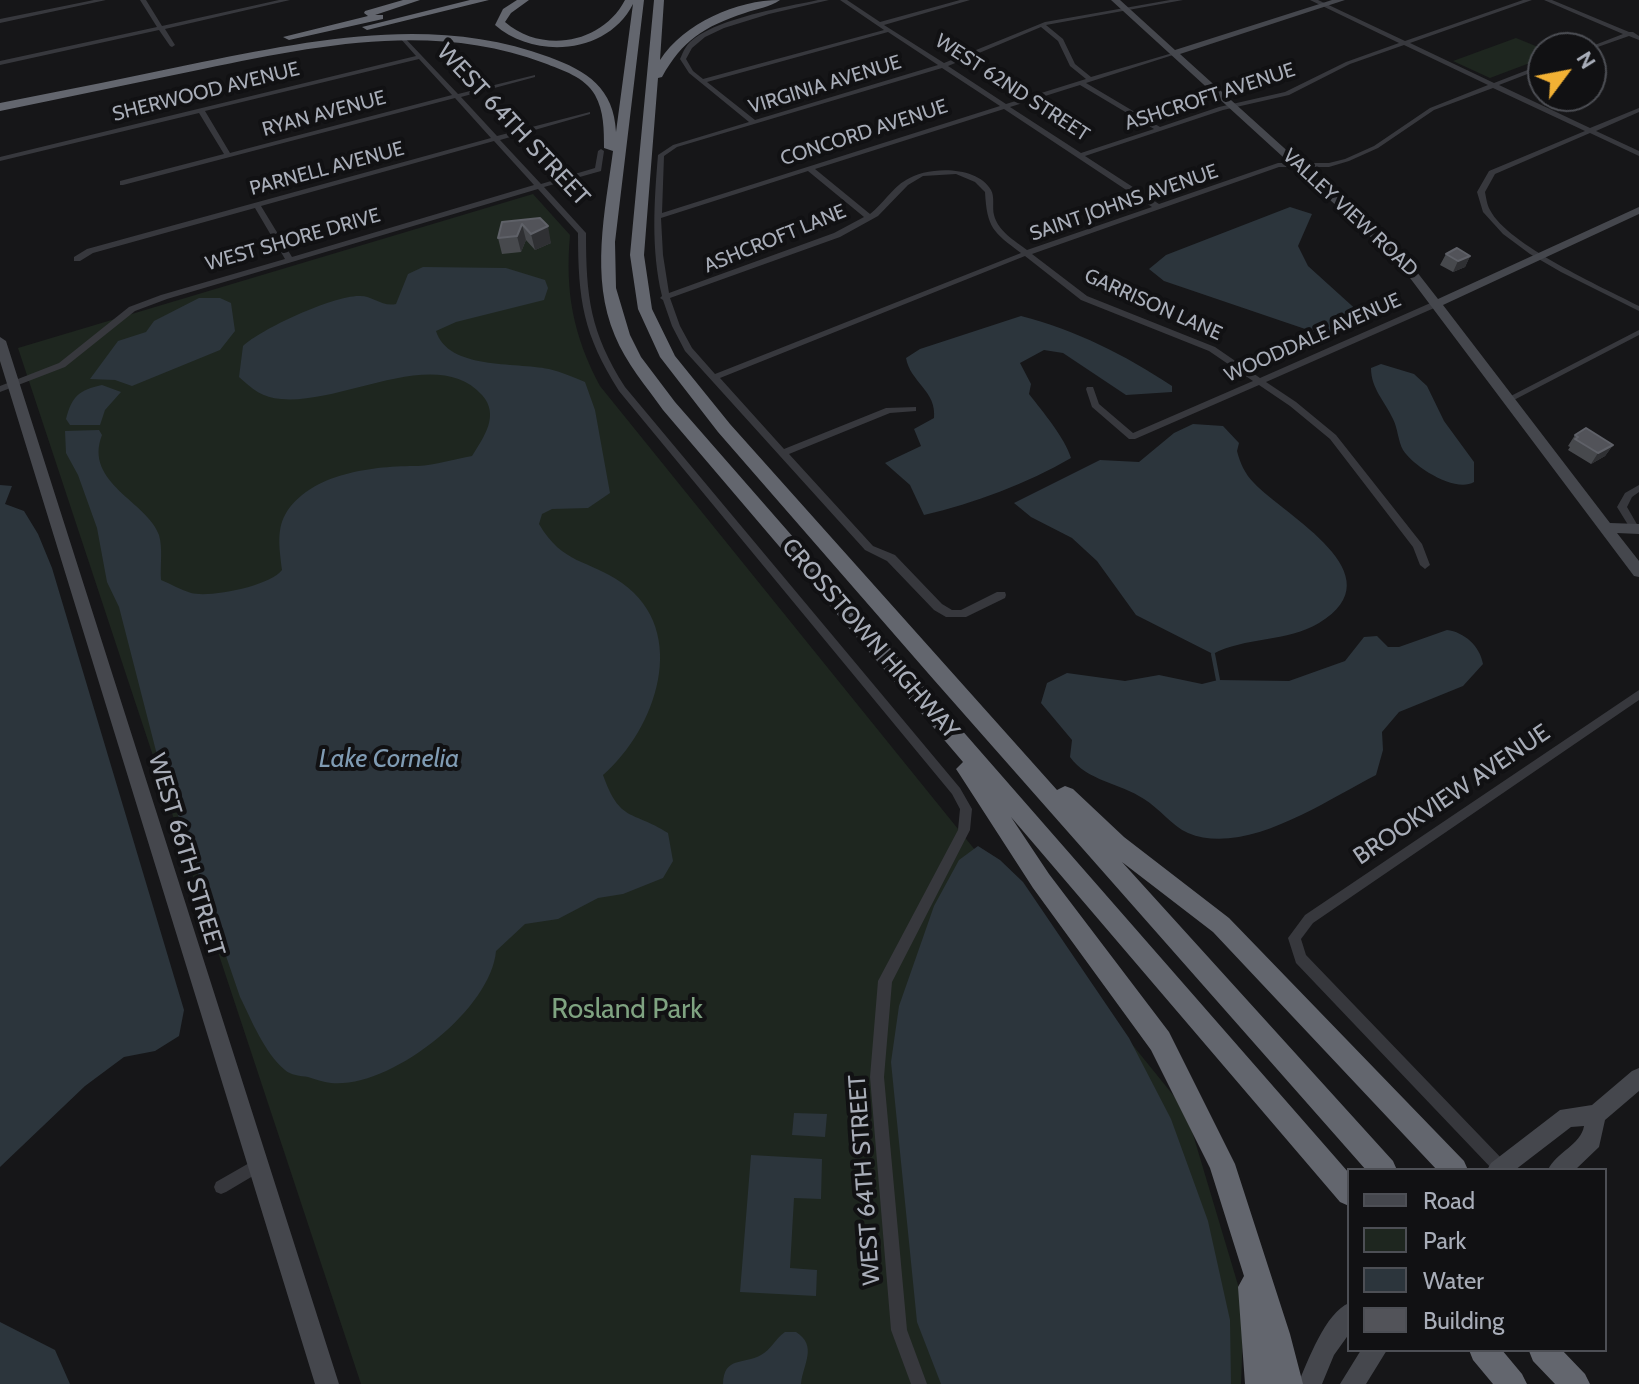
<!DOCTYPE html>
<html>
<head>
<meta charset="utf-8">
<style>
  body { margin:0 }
  #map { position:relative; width:1639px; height:1384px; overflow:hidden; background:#161618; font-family:Cabin,sans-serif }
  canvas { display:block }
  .legend { position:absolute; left:1347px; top:1168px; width:260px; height:184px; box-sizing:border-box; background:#111113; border:2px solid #4d4f55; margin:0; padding:10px 14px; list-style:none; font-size:24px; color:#a8adb8 }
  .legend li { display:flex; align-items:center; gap:16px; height:40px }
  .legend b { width:40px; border:2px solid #4d4f55 }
  .north { position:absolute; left:1527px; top:32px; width:80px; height:80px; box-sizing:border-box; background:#111113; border:2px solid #4d4f55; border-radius:50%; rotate:58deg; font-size:22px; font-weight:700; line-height:32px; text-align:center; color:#a8adb8 }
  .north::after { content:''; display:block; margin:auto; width:28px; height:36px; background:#f2b134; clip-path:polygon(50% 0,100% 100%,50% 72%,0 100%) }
</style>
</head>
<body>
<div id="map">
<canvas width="1639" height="1384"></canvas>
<ul class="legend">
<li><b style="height:10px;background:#45474d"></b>Road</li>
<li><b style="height:22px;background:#1e261f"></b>Park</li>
<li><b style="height:22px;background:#2c353c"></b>Water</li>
<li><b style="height:22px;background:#525359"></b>Building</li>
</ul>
<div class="north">N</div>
</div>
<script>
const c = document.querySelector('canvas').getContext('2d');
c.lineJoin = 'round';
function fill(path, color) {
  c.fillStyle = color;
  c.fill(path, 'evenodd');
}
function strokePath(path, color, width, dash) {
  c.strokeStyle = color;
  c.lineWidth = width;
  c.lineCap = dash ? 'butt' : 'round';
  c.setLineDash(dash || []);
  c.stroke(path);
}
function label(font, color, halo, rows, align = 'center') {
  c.font = font + ' Cabin,sans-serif';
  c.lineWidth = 8;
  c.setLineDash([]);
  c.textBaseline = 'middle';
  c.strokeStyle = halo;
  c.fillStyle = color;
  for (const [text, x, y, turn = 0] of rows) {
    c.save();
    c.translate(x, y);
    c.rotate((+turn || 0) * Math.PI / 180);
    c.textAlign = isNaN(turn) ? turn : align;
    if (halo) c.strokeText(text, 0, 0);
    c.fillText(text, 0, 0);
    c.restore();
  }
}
const green = new Path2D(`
  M1516 38 1543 49V58L1490 78 1453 61Z
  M533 194 570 235C565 292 573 335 600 386L1186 1111 1244 1305 1241 1384H361L18 348Z`);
const water = new Path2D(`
  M1290 207 1312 214 1298 246 1308 266 1361 314 1358 320 1328 333 1314 332 1164 281 1149 269 1166 255Z
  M423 267 506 268 545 280 548 288 544 300 456 322 436 331C448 370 515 362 549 369 561 372 573 377 585 382L595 410 610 493 588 508 552 509 542 514 539 524C563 565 588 559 622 583 691 632 655 730 603 775 620 823 632 810 668 833L673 861 663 878 623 894 598 898 558 919 525 924 496 951C491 1010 390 1089 331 1083 323 1082 315 1079 308 1077 301 1076 290 1075 285 1070 264 1052 252 1021 240 997L156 751 119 607 107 582 97 528 78 475 66 453 65 431 99 430 102 435C83 483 148 502 159 535 163 548 160 567 161 580 171 584 181 590 191 593 210 598 270 586 282 570 280 552 276 531 285 515 310 472 375 466 418 466 435 465 455 459 472 456 484 437 500 415 482 395 436 344 343 405 281 399 263 398 252 389 239 377L243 346C261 329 334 295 360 296 373 296 382 307 396 304L408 274Z
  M199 298H220L231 303 235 331 220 350 132 386 115 380 90 379 118 341 146 332 154 321Z
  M1021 316C1076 330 1125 355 1172 386V392L1126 395 1063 353 1044 350 1020 363 1031 384 1029 394C1043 412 1065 438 1071 458 1026 484 975 503 924 515L910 485 885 463 921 446 914 429 934 418C937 391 910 382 906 358L920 349Z
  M1381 364 1414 374 1427 386 1444 421 1474 462V482C1455 493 1414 467 1403 450 1398 441 1398 429 1393 419 1385 401 1371 389 1371 368Z
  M102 385 121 392 105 410 100 425H70L66 419C72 396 79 390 102 385Z
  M1193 424 1223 426 1239 443 1237 451C1240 463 1245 474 1254 483 1285 516 1399 575 1319 623 1288 642 1244 637 1213 654L1136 615 1097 561 1072 538 1031 517 1014 503 1100 460 1139 462 1174 433Z
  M0 485 12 486 5 504 24 511 38 534 52 568 184 1010 179 1036 155 1051 124 1057 85 1086 0 1167Z
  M1447 630C1464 632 1480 646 1483 664L1463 686 1399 712 1382 732 1383 750 1376 775C1325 801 1245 857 1188 833 1172 826 1159 808 1144 799 1120 783 1087 781 1070 757L1072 740 1041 703 1047 683 1067 673 1125 681 1159 675 1202 684 1218 680 1289 681 1345 661 1364 637 1377 636 1388 647H1399Z
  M978 846 1000 860 1023 882 1129 1038 1171 1119 1208 1221 1230 1320 1231 1384H941L917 1322 891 1062 899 1006 934 906 959 860Z
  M794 1113 827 1114 825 1137 792 1135Z
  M751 1155 822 1159 821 1199 794 1198 790 1268 817 1270 816 1296 740 1292Z
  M0 1322 55 1350 70 1384H0Z
  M785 1332H796C818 1346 803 1364 801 1384H723C724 1356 743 1365 761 1355 771 1350 775 1339 785 1332Z`);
const stream = new Path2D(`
  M1213 654 1218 680`);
const street = new Path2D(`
  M94 0H106L0 23V19Z
  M140 0H146L162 26 279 0H290L165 29 175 45 172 47 170 46 159 30 0 65V61L157 27Z
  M818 0H829L769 14 724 28 705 37 692 48 686 59 693 71 703 79 884 30 840 0H847L880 22 960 0H970L884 25 944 63 1045 22 1170 0H1183L1046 25 1063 39 1075 64 1091 77 1176 52V54L1086 83 1160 127 1219 107 1285 92 1346 62 1399 43 1310 0H1318L1405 41 1523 0H1532L1410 43 1494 83 1543 64V68L1499 85 1590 128 1639 108V112L1596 131 1639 151V156L1590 133 1495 174 1485 192C1486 197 1487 205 1490 210 1508 245 1602 287 1639 306V311L1561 272 1530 254 1503 234 1483 212 1477 192 1489 171 1585 131 1493 88 1434 110 1378 148 1349 161 1329 167H1279L1032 254 1087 296 1215 347 1260 378 1435 301H1441V305L1266 382 1296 402 1336 435 1422 544 1430 565 1425 569 1420 565 1413 547 1330 439 1290 406 1259 385 1135 439H1129L1092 407 1086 389 1087 387H1093L1099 404 1133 433 1253 381 1209 351 1081 300 1025 256 720 378 784 449 886 408 916 407V411L890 413 789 454 873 546 895 555 942 604 952 610H961L997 592H1005L1006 595 1005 598 966 617H946L934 610 887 561 865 550 685 351 672 326 663 300 660 298 662 296C651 249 654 203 658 155L673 145 749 122 689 73 680 59C682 55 683 51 686 47 705 20 786 7 818 0ZM1041 27 1058 41 1070 66 1086 79 1006 104 948 66ZM888 32 938 65 755 120 707 82ZM1404 45 1488 85 1430 108 1374 146 1345 159 1329 163H1278L1159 204 1085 156 1223 110 1289 95 1350 64ZM942 68 1000 106 662 213 664 156 677 147ZM1080 85 1154 129 1081 153 1010 107ZM1004 109 1152 207 1027 250C1015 241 998 231 994 215 992 207 995 197 991 190 977 165 927 166 906 180 892 188 883 204 870 214L815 169ZM808 171 864 217 834 233 669 293 663 255 661 218ZM956 174 975 182 985 192C987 228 993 232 1021 253L715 374 692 348 680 326 670 298 840 237 878 216 908 185 923 176Z
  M1544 0H1552L1629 32H1633L1639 36V40L1629 36 1592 49 1587 48 1623 34Z
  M403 36 458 94 535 75V77L461 97 497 136 590 112V114L500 140 541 184 595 168 598 151 601 149 604 151 601 171 544 187 586 233C586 297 590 332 625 387L960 788 972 809 970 830 892 982 884 1077 907 1330 927 1384H911L891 1330 870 1077 878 981 958 830 960 809 952 794 619 391C583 334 578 300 578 233L538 189 167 299 135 311 65 367 0 392V386L59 363 129 307 161 295 285 259 255 208 93 253 80 261H74V257L87 249 491 138 455 98 123 185H120V181L224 154 199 113 0 161V157L416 56 400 38ZM419 59 452 95 230 153 205 111ZM494 141 534 185 292 257 261 206Z
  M1639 330V335L1512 401 1509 402 1505 399Z
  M1639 485V492L1632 497 1627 507 1638 526 1633 529 1630 528 1617 507 1625 493Z
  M1639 690V700L1313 923 1301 939 1306 955 1506 1163 1508 1168 1507 1170H1493L1296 963 1288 938 1305 915Z
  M258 1158 263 1160 265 1165 263 1170 226 1192 221 1194 216 1192 214 1187 216 1182Z`);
const secondary = new Path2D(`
  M1111 0H1120L1175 50 1332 0H1345L1180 54 1406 258 1438 299 1639 207V214L1443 305 1610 523 1639 524V534L1617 533 1639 561V577L1634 576 1398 262Z
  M0 337 6 341 339 1384H315L0 361Z
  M1639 1068V1091L1605 1120 1599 1147 1575 1170H1548C1556 1152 1581 1145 1584 1126L1571 1127 1515 1170H1487L1491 1163 1560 1110 1592 1105 1632 1071Z
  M1349 1303V1334L1334 1355 1322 1384H1298C1308 1361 1325 1313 1349 1303Z
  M1361 1350H1387L1366 1384H1340Z`);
const highway = new Path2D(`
  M403 0H420L375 15H383V19L289 40 283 37 368 16 364 13 365 11Z
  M470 0H489L367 30 362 27Z
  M517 0H529L511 13 505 22C542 54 602 44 625 0H644L615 242 616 288 630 335 641 357 675 402 1349 1173V1206L1340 1202 1011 817 1049 874 1169 1032 1235 1164 1290 1334 1303 1384H1245L1238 1287 1244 1276 1210 1168 1151 1050 1033 888 960 775 956 769 963 762 663 410C646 386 626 363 615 336 590 277 605 212 613 151L604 148C604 130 604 111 595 95 585 77 562 70 544 63 432 21 316 46 203 69 135 83 68 97 0 111V103C67 90 135 76 202 62 318 39 435 15 549 57 587 71 614 88 616 132L633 4C608 54 535 60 495 25L503 9Z
  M654 0H664L660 60C684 23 737 0 780 0 770 7 756 9 745 13 703 27 683 40 662 77L658 78 644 255 652 309 675 356 730 424 1057 790 1065 786 1073 789 1124 837 1229 918 1464 1161 1468 1170H1437L1213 932 1122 862 1393 1161 1397 1170H1366L934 680 718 432 660 357 638 309 630 255Z
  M1469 1350H1502L1522 1374 1527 1384H1493L1473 1360Z
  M1562 1350 1585 1374 1590 1384H1555L1533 1361 1529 1351Z`);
const wall = new Path2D(`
  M540 218 551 243 535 250 526 240 521 252 502 254 498 238 502 222Z
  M1446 254 1470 256 1465 267 1453 272 1440 265Z
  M1575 435 1613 445 1605 456 1591 464 1568 450 1570 447 1568 446Z`);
const shadedWall = new Path2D(`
  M522 224 526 240 521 252 517 236Z
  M548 226 551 243 535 250 531 234Z
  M1470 256 1465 267 1453 272 1458 261Z
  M1613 445 1605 456 1591 464 1598 453Z`);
const building = new Path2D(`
  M540 218 548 226 531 234 522 224 517 236 498 238 502 222Z
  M1457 248 1470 256 1458 261 1446 254Z
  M1586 428 1613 445 1598 453 1575 439 1578 437 1575 435Z`);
const farStreetnames = [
  ["VIRGINIA AVENUE",825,85,-17],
  ["WEST 62ND STREET",1012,88,33],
  ["SHERWOOD AVENUE",206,92,-14],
  ["ASHCROFT AVENUE",1210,97,-18],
  ["RYAN AVENUE",324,114,-15],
  ["CONCORD AVENUE",864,133,-18],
  ["PARNELL AVENUE",327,169,-15],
  ["SAINT JOHNS AVENUE",1124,203,-19],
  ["VALLEY VIEW ROAD",1350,213,43],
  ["ASHCROFT LANE",775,239,-22],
  ["WEST SHORE DRIVE",293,240,-16],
  ["GARRISON LANE",1153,305,24],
  ["WOODDALE AVENUE",1313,338,-24]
];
const streetNames = [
  ["WEST 64TH STREET",513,125,47],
  ["CROSSTOWN HIGHWAY",870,639,49],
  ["BROOKVIEW AVENUE",1452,795,-34],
  ["WEST 66TH STREET",186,855,73],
  ["WEST 64TH STREET",865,1180,-94]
];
const waterNames = [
  ["Lake Cornelia",389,759]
];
const nearParknames = [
  ["Rosland Park",627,1010]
];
fill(green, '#1e261f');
fill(water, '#2c353c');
strokePath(stream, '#2c353c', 4);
fill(street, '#37383d');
fill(secondary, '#45474d');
fill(highway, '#63666e');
fill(wall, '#47494d');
fill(shadedWall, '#2f3033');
fill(building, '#525359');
strokePath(building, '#5f6168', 2);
label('20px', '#a8adb8', '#111113', farStreetnames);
label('24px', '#a8adb8', '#111113', streetNames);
label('italic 26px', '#7f9bb3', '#111113', waterNames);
label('28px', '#7fa381', '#111113', nearParknames);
</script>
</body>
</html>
